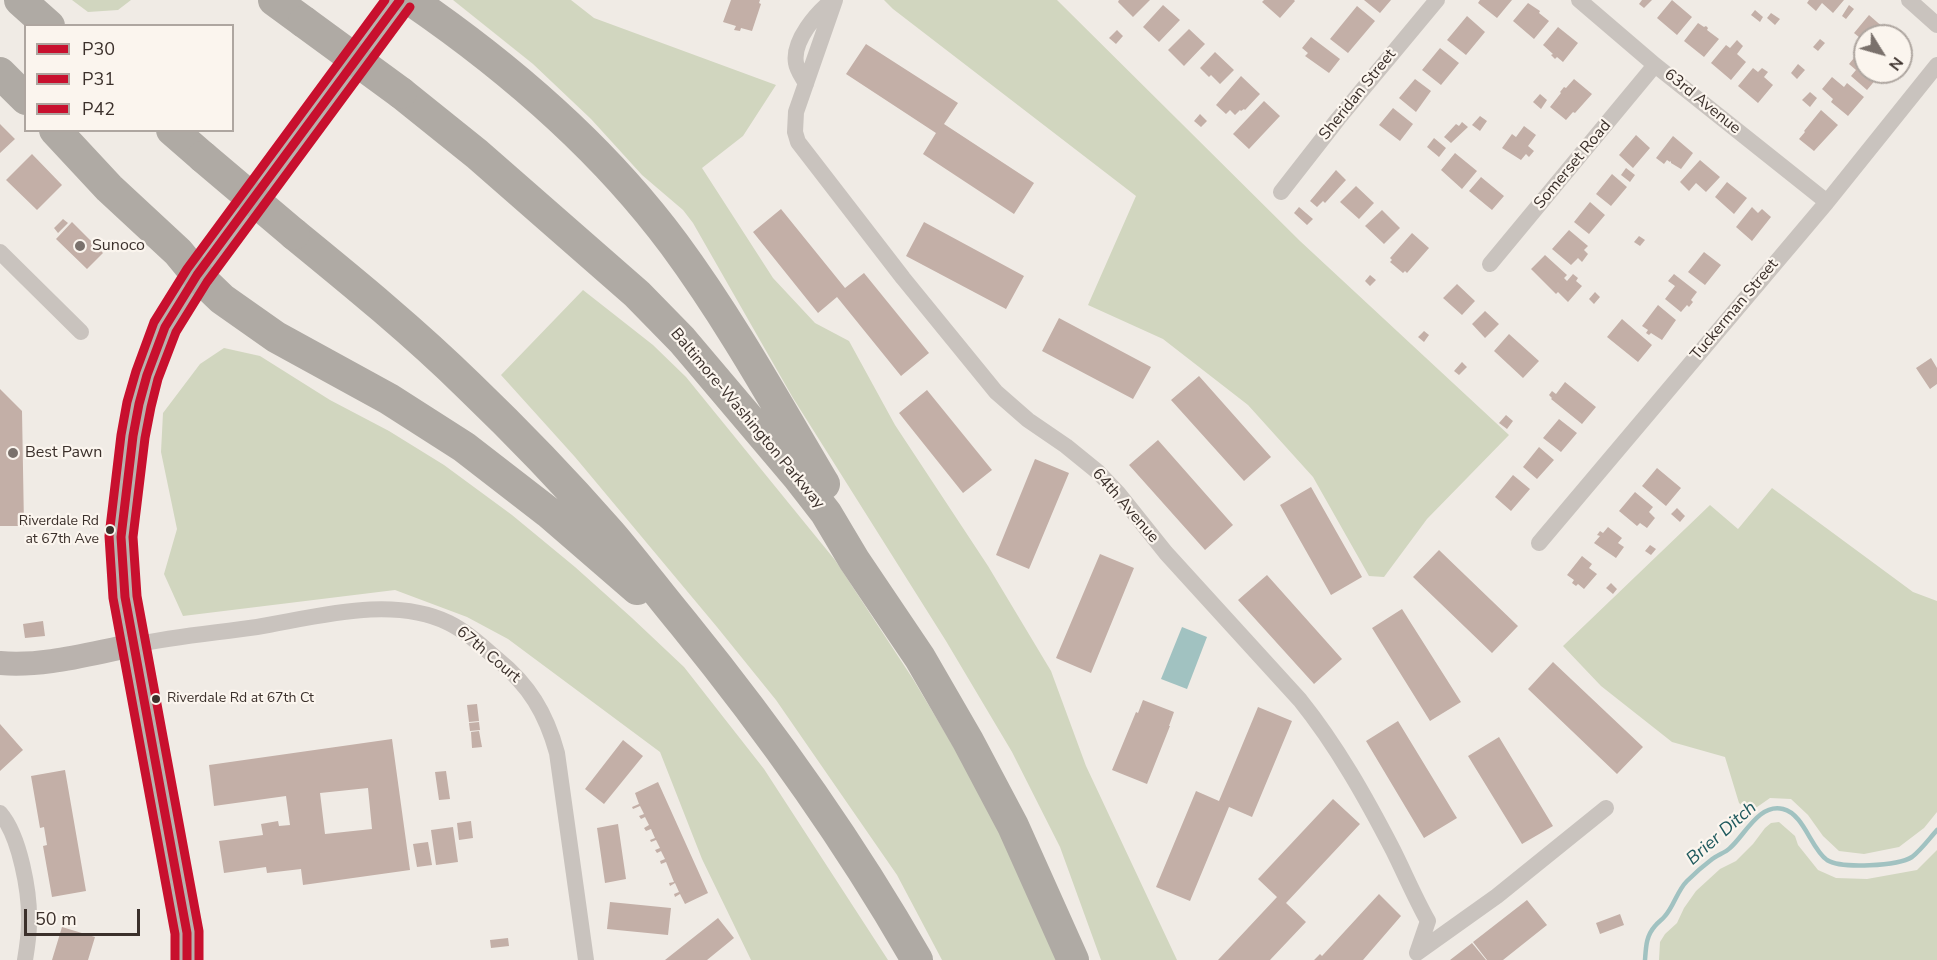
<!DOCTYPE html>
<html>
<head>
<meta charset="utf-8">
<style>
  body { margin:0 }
  #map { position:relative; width:1937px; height:960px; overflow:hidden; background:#f0ebe5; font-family:"Nunito Sans",sans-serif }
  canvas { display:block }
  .legend { position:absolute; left:24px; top:24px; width:210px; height:108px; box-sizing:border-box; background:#fbf5ee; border:2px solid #aea6a0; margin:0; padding:8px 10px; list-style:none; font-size:18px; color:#3b302b }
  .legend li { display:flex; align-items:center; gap:12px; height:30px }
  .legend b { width:30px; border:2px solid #aea6a0 }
  .north { position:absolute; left:1853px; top:24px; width:60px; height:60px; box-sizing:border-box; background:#fbf5ee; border:2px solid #aea6a0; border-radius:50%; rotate:127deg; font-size:16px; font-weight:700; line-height:24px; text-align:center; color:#3b302b }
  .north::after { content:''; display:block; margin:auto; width:21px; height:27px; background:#7a716c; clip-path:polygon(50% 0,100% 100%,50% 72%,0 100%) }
  .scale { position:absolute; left:24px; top:909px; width:116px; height:27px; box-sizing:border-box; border:3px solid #3b302b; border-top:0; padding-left:8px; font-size:18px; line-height:21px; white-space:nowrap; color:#3b302b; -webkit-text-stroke:4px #fbf5ee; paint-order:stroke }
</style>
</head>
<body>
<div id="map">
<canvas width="1937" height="960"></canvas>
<ul class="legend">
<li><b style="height:8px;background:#c8102e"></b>P30</li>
<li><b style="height:8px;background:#c8102e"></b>P31</li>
<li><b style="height:8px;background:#c8102e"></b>P42</li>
</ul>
<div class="north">N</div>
<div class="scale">50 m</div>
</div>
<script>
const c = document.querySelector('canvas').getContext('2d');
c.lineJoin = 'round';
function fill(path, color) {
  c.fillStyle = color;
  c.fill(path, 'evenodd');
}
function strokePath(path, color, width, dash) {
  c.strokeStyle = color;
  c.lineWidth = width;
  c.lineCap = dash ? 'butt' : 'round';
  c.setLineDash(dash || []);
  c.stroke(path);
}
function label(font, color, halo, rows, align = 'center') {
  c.font = font + ' "Nunito Sans",sans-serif';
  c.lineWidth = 4.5;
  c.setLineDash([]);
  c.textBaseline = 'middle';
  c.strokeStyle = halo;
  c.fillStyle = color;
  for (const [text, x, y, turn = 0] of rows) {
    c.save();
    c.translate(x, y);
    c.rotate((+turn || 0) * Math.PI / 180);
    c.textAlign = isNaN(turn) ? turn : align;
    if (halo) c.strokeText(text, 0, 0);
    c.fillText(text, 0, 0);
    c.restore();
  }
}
const green = new Path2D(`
  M72 0H131L118 10 88 12Z
  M453 0H571L594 18 776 85 743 136 702 168 773 278 815 323 849 341 895 425 988 566 1051 671 1086 766 1177 960H1101L1060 847 1012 752 946 641 793 398 693 223 683 210 642 175 591 119 533 64Z
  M884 0H1057L1300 241 1509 435 1427 519 1384 577 1369 576 1313 477 1248 405 1163 339 1088 305 1136 196 893 9Z
  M583 290 653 345 686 377 835 560 913 679 959 756 994 821 1058 960H942L897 875 776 700 717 627 575 457 501 375Z
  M224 348 260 356 330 400 389 431 444 465 512 515 575 567 632 618 684 667 764 769 888 960H751L702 859 660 752 508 639 467 617 395 590 183 616 164 574 177 529 161 452 163 413 200 364Z
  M1772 488 1913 592 1937 601V812L1924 828 1899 847 1864 854 1839 851 1823 836 1808 815 1791 799 1770 798 1750 812 1739 803 1725 757 1672 742 1601 686 1563 646 1710 505 1738 529Z
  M1779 822 1795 836 1798 845 1818 870 1836 878 1867 879 1917 870 1937 850V960H1659L1660 942 1665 934 1677 923 1684 908 1696 891 1720 869 1736 861 1753 844 1765 828 1771 823Z`);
const water = new Path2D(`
  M1182 627 1207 637 1187 689 1161 679Z`);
const stream = new Path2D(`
  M1645 960C1646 947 1646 936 1655 926 1658 922 1662 920 1665 916 1674 906 1677 891 1687 881 1694 874 1703 866 1711 860 1717 855 1725 853 1730 848 1745 835 1759 803 1783 809 1804 814 1811 849 1827 860 1841 869 1898 866 1912 857 1921 850 1929 839 1937 830`);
const building = new Path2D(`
  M731 0H760L759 3 761 4 752 31 741 28 740 31 734 30 736 26 723 22Z
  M1119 0H1150L1133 17 1118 2Z
  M1264 0H1294L1295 1 1280 18 1262 2Z
  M1364 0H1391L1380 13Z
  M1480 0H1512L1497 18 1478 3Z
  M1642 0H1652L1644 8 1639 4Z
  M1672 0 1692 17 1677 35 1657 18Z
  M1809 0H1844L1833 13 1822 3 1816 11 1807 3Z
  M1528 3 1540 11 1539 13 1549 21 1534 39 1513 21Z
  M1163 5 1180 20 1159 42 1143 27Z
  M1849 5 1854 9 1846 19 1842 16Z
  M1357 6 1375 21 1348 53 1330 39Z
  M1755 10 1763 17 1760 22 1751 15Z
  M1771 13 1780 19 1775 25 1767 18Z
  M1869 15 1893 36H1865V42L1854 33Z
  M1467 16 1485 32 1466 55 1447 40Z
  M1698 23 1704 27 1706 26 1708 28 1707 30 1719 39 1704 57 1684 41Z
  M1558 27 1578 43 1563 62 1557 57 1555 59 1551 55 1553 54 1543 45Z
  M1189 29 1205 44 1184 66 1168 50Z
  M1117 30 1123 36 1116 44 1109 38Z
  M1311 37 1340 59 1329 73 1305 56 1308 53 1302 48Z
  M1820 39 1825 43 1818 51 1813 47Z
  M1737 40 1743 46 1737 54 1746 62 1731 80 1711 63 1726 45 1730 48Z
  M866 44 958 103 944 124 1034 183 1014 214 923 154 936 133 846 74Z
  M1863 47 1865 48V72H1882L1867 90 1851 76 1856 70 1849 64Z
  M1440 48 1459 63 1441 85 1422 70Z
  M1215 52 1234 70 1220 84 1211 75 1209 77 1200 68Z
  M1798 64 1805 70 1797 79 1791 73Z
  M1753 68 1758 72 1762 68 1768 72 1764 77 1773 85 1758 103 1738 86Z
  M1241 76 1260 94 1245 110 1244 109 1241 111 1240 110 1235 115 1230 110 1226 114 1216 105Z
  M1832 77 1844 87 1847 83 1864 97 1848 116 1831 102 1833 99 1822 89Z
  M1415 79 1431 91 1416 112 1399 98Z
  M1574 79 1592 94 1575 113 1573 112 1566 120 1550 107 1561 93 1560 92 1564 87 1566 88Z
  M1810 92 1817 98 1810 107 1802 100Z
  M1540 94 1547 100 1541 109 1533 102Z
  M1264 101 1280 116 1249 149 1233 134Z
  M1393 108 1413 124 1400 141 1379 125Z
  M1821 110 1838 125 1814 151 1799 139 1805 132 1804 131Z
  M1200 114 1207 121 1201 127 1194 121Z
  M1480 116 1487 121 1480 131 1472 125Z
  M1462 122 1468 127 1451 143 1444 137 1456 124 1459 126Z
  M0 124 15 139 0 153Z
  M1524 126 1536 135 1528 146 1534 151 1529 157 1526 154 1521 160 1502 148 1512 134 1516 137Z
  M1636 135 1650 148 1633 168 1619 155Z
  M1673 136 1693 153 1681 169 1671 163V161L1670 162 1667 160 1664 164 1656 158Z
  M1434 138 1446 148 1439 157 1427 147Z
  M1455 153 1477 171 1462 189 1441 170Z
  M32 154 62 185 37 210 6 180Z
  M1700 160 1720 177 1706 192 1696 183 1689 191 1680 182Z
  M1626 168 1635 175 1630 182 1621 175Z
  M1336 170 1346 180 1325 203 1323 201 1317 207 1310 201Z
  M1612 174 1627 187 1611 206 1596 194Z
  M1481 177 1504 196 1492 210 1469 191Z
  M1727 182 1747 198 1734 214 1715 197Z
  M1356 186 1374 203 1359 219 1340 202Z
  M1590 202 1605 215 1589 234 1574 222Z
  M1299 207 1313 219 1307 225 1294 213Z
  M1752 207 1758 213 1762 209 1771 217 1752 241 1736 227Z
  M781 209 845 288 864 273 929 353 901 376 837 297 818 313 753 232Z
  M1382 210 1400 228 1384 244 1365 226Z
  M63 219 68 223 58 233 54 228Z
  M72 222 103 253 87 269 56 239Z
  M924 222 1024 276 1006 309 906 256Z
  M1569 230 1588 246 1584 250 1588 254 1582 262 1578 258 1571 265 1552 249Z
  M1412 233 1429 248 1407 273 1405 271 1403 273 1390 262 1392 260 1390 258Z
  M1639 236 1645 240 1640 246 1634 242Z
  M1704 252 1721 265 1705 285 1688 272Z
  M1545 255 1567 275 1564 278 1567 281 1573 274 1578 278 1576 281 1582 286 1568 302 1558 292 1556 294 1531 269Z
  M1674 274 1697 292 1691 300 1693 302 1689 307 1687 305 1681 312 1665 299 1675 286 1668 281Z
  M1370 275 1376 280 1370 286 1365 281Z
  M1457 284 1475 301 1462 315 1443 298Z
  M1595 292 1600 297 1594 304 1589 299Z
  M1658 305 1676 320 1662 340 1651 333 1649 335 1646 333 1648 330 1642 326Z
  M1485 311 1499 324 1485 338 1472 324Z
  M1059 318 1151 367 1133 399 1042 351Z
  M1622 319 1652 345 1638 362 1607 337Z
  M1424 331 1429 335 1424 342 1418 337Z
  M1509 334 1539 361 1523 378 1494 351Z
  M1931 358 1937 368V384L1930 389 1916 368Z
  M1462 362 1467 367 1459 375 1454 371Z
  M1199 376 1271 457 1244 481 1171 400Z
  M1565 382 1596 407 1582 424 1551 399 1552 398 1549 395 1552 391 1556 394Z
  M0 389 22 411 24 526H0Z
  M927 390 992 470 963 493 899 413Z
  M1506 415 1513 421 1507 429 1499 423Z
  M1559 419 1577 433 1561 452 1543 438Z
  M1158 440 1233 525 1205 550 1129 465Z
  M1539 447 1554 460 1537 479 1523 467Z
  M1035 459 1069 473 1029 569 996 555Z
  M1657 468 1681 488 1666 506 1642 486Z
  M1513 475 1530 489 1511 511 1495 497Z
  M1311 487 1362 577 1331 595 1280 505Z
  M1635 492 1653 507 1649 512 1655 518 1647 528 1640 523 1637 526 1619 511Z
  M1677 508 1685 516 1680 522 1671 514Z
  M1608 527 1622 538 1618 543 1624 547 1616 558 1594 543 1600 536 1597 535 1600 531 1603 533Z
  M1650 545 1656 549 1651 555 1645 551Z
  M1439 550 1518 626 1492 653 1413 577Z
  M1100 554 1134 568 1091 673 1056 658Z
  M1582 556 1592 564 1589 568 1597 574 1584 589 1578 584 1576 586 1572 583 1574 580 1567 575Z
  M1267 575 1342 659 1314 684 1238 600Z
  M1611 583 1617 589 1613 594 1606 588Z
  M1402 609 1461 702 1430 721 1372 628Z
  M43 621 45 636 25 638 23 624Z
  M1553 662 1643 747 1617 774 1528 689Z
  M1143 700 1174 712 1169 726H1170L1147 784 1112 770 1136 712 1138 713Z
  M477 704 479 721 469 722 467 705Z
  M1258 707 1292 721 1252 817 1229 807 1190 901 1156 887 1196 791 1219 801Z
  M1398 721 1457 818 1424 838 1366 741Z
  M479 722 480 730 470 731 469 723Z
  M0 724 23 750 0 771Z
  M479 731 482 747 472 748 471 732Z
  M1499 737 1553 826 1522 844 1468 756Z
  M392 739 410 870 303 885 301 869 267 873 266 867 224 873 219 841 263 835 261 824 278 821 279 826 290 825 286 796 214 806 209 765ZM368 788 372 829 325 834 320 793Z
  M623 740 643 756 604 804 585 789Z
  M65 770 86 891 52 897 43 846 47 845 44 827 40 828 31 776Z
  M446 771 450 799 439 800 435 772Z
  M658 782 708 893 685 904 680 894 675 897 674 894 679 892 675 883 670 886 669 883 674 882 666 862 661 864 660 861 665 859 661 851 657 853 655 850 660 848 656 840 651 842 650 840 655 838 651 829 646 831 644 828 649 825 645 817 641 819 639 816 644 814 640 806 633 809 632 807 639 804 635 793Z
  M1333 799 1360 824 1286 903 1306 922 1270 960H1218L1277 897 1258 879Z
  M471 821 473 838 459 840 457 823Z
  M618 824 626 879 605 883 597 828Z
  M453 827 458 862 436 865 431 830Z
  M428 842 432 865 417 867 413 844Z
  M1379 894 1401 916 1363 960H1314L1320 954 1322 956Z
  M1527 900 1547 925 1503 960H1487L1473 942Z
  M610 902 671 908 668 935 607 929Z
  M1620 914 1624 925 1600 934 1596 923Z
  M718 918 734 938 707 960H665Z
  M62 927 95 937 88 960H52Z
  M508 938 509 946 491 948 490 940Z
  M1472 943 1486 960H1450Z`);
const street = new Path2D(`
  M835 0 796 112 795 132 798 142 903 278 996 392 1028 420 1066 446 1098 472 1118 493 1166 553 1300 700C1337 746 1366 798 1393 850 1405 874 1415 898 1428 921L1417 953
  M1579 0 1655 65 1827 202
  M1909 0 1937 25
  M806 84C803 78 797 70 796 63 792 41 817 12 833 0
  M1281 192 1338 119 1437 0
  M0 252 81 332
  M1490 264 1655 65
  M1539 543 1827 202 1937 65
  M135 645C175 636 216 633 257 627 317 617 392 595 449 623 467 632 482 646 497 659 529 685 546 713 557 753L586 960
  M0 813C20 836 30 893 29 923 29 935 27 948 25 960
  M1417 953 1497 896 1606 808`);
const secondary = new Path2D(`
  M0 663C45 667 91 653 135 645`);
const primary = new Path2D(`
  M187 960V933L125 597 121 537 133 436 139 404 147 375 165 327 197 275 400 0`);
const highway = new Path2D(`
  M20 0 49 26
  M274 0 304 22
  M411 0C510 68 602 147 674 244 730 320 776 403 824 484
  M0 73 26 99
  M401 93 477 154 637 294 682 340 798 477 826 513 854 560 920 658 968 741 1013 826 1073 960
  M55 130 109 188 178 252 197 275 222 299 276 337 389 399 464 447 548 512 637 589
  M172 130 203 157
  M294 234C354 283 414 332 469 386 518 433 565 482 610 533 635 562 658 593 683 623 769 729 849 841 917 960`);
const highwayBridge = new Path2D(`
  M304 22 401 93
  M203 157 294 234`);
const bus1 = new Path2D(`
  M187 960V933L125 597 121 537 133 436 139 404 147 375 165 327 197 275 400 0`);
const bus2 = new Path2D(`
  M199 960V931L137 596 133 537 145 438 151 407 158 379 176 332 207 282 410 7`);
const bus3 = new Path2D(`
  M175 960V934L113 598 109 536 121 435 127 402 136 371 154 322 187 269 385 0`);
const markers = [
  [80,246,6,"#7a716c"],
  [13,453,6,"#7a716c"],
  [110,530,5,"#3b302b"],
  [156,699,5,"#3b302b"]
];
const busNames = [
  ["Riverdale Rd",99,522],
  ["at 67th Ave",99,540],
  ["Riverdale Rd at 67th Ct",167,699,"left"]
];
const streetNames = [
  ["Sheridan Street",1358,95,-51],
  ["63rd Avenue",1702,102,39],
  ["Somerset Road",1573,165,-50],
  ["Tuckerman Street",1735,310,-50],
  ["Baltimore-Washington Parkway",747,419,50],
  ["64th Avenue",1125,506,49],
  ["67th Court",488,655,40]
];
const poiNames = [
  ["Sunoco",92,246],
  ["Best Pawn",25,453]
];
const waterNames = [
  ["Brier Ditch",1722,834,-41]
];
fill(green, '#d1d6bf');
fill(water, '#a1c2c1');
strokePath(stream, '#a1c2c1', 4.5);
fill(building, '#c3afa7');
strokePath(street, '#c9c3be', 16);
strokePath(secondary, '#bab3ae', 24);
strokePath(primary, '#b8b1ad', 27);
strokePath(highway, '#afaaa4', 32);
strokePath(highwayBridge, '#afaaa4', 32);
strokePath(bus1, '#c8102e', 9);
strokePath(bus2, '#c8102e', 9);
strokePath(bus3, '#c8102e', 9);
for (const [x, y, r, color] of markers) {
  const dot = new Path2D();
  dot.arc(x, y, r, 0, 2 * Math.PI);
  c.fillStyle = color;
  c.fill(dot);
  strokePath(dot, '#fbf5ee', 2);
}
label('14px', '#3b302b', '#fbf5ee', busNames, 'right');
label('16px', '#3b302b', '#fbf5ee', streetNames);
label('16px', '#3b302b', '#fbf5ee', poiNames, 'left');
label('italic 18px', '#1f5a5e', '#fbf5ee', waterNames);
</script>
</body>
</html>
